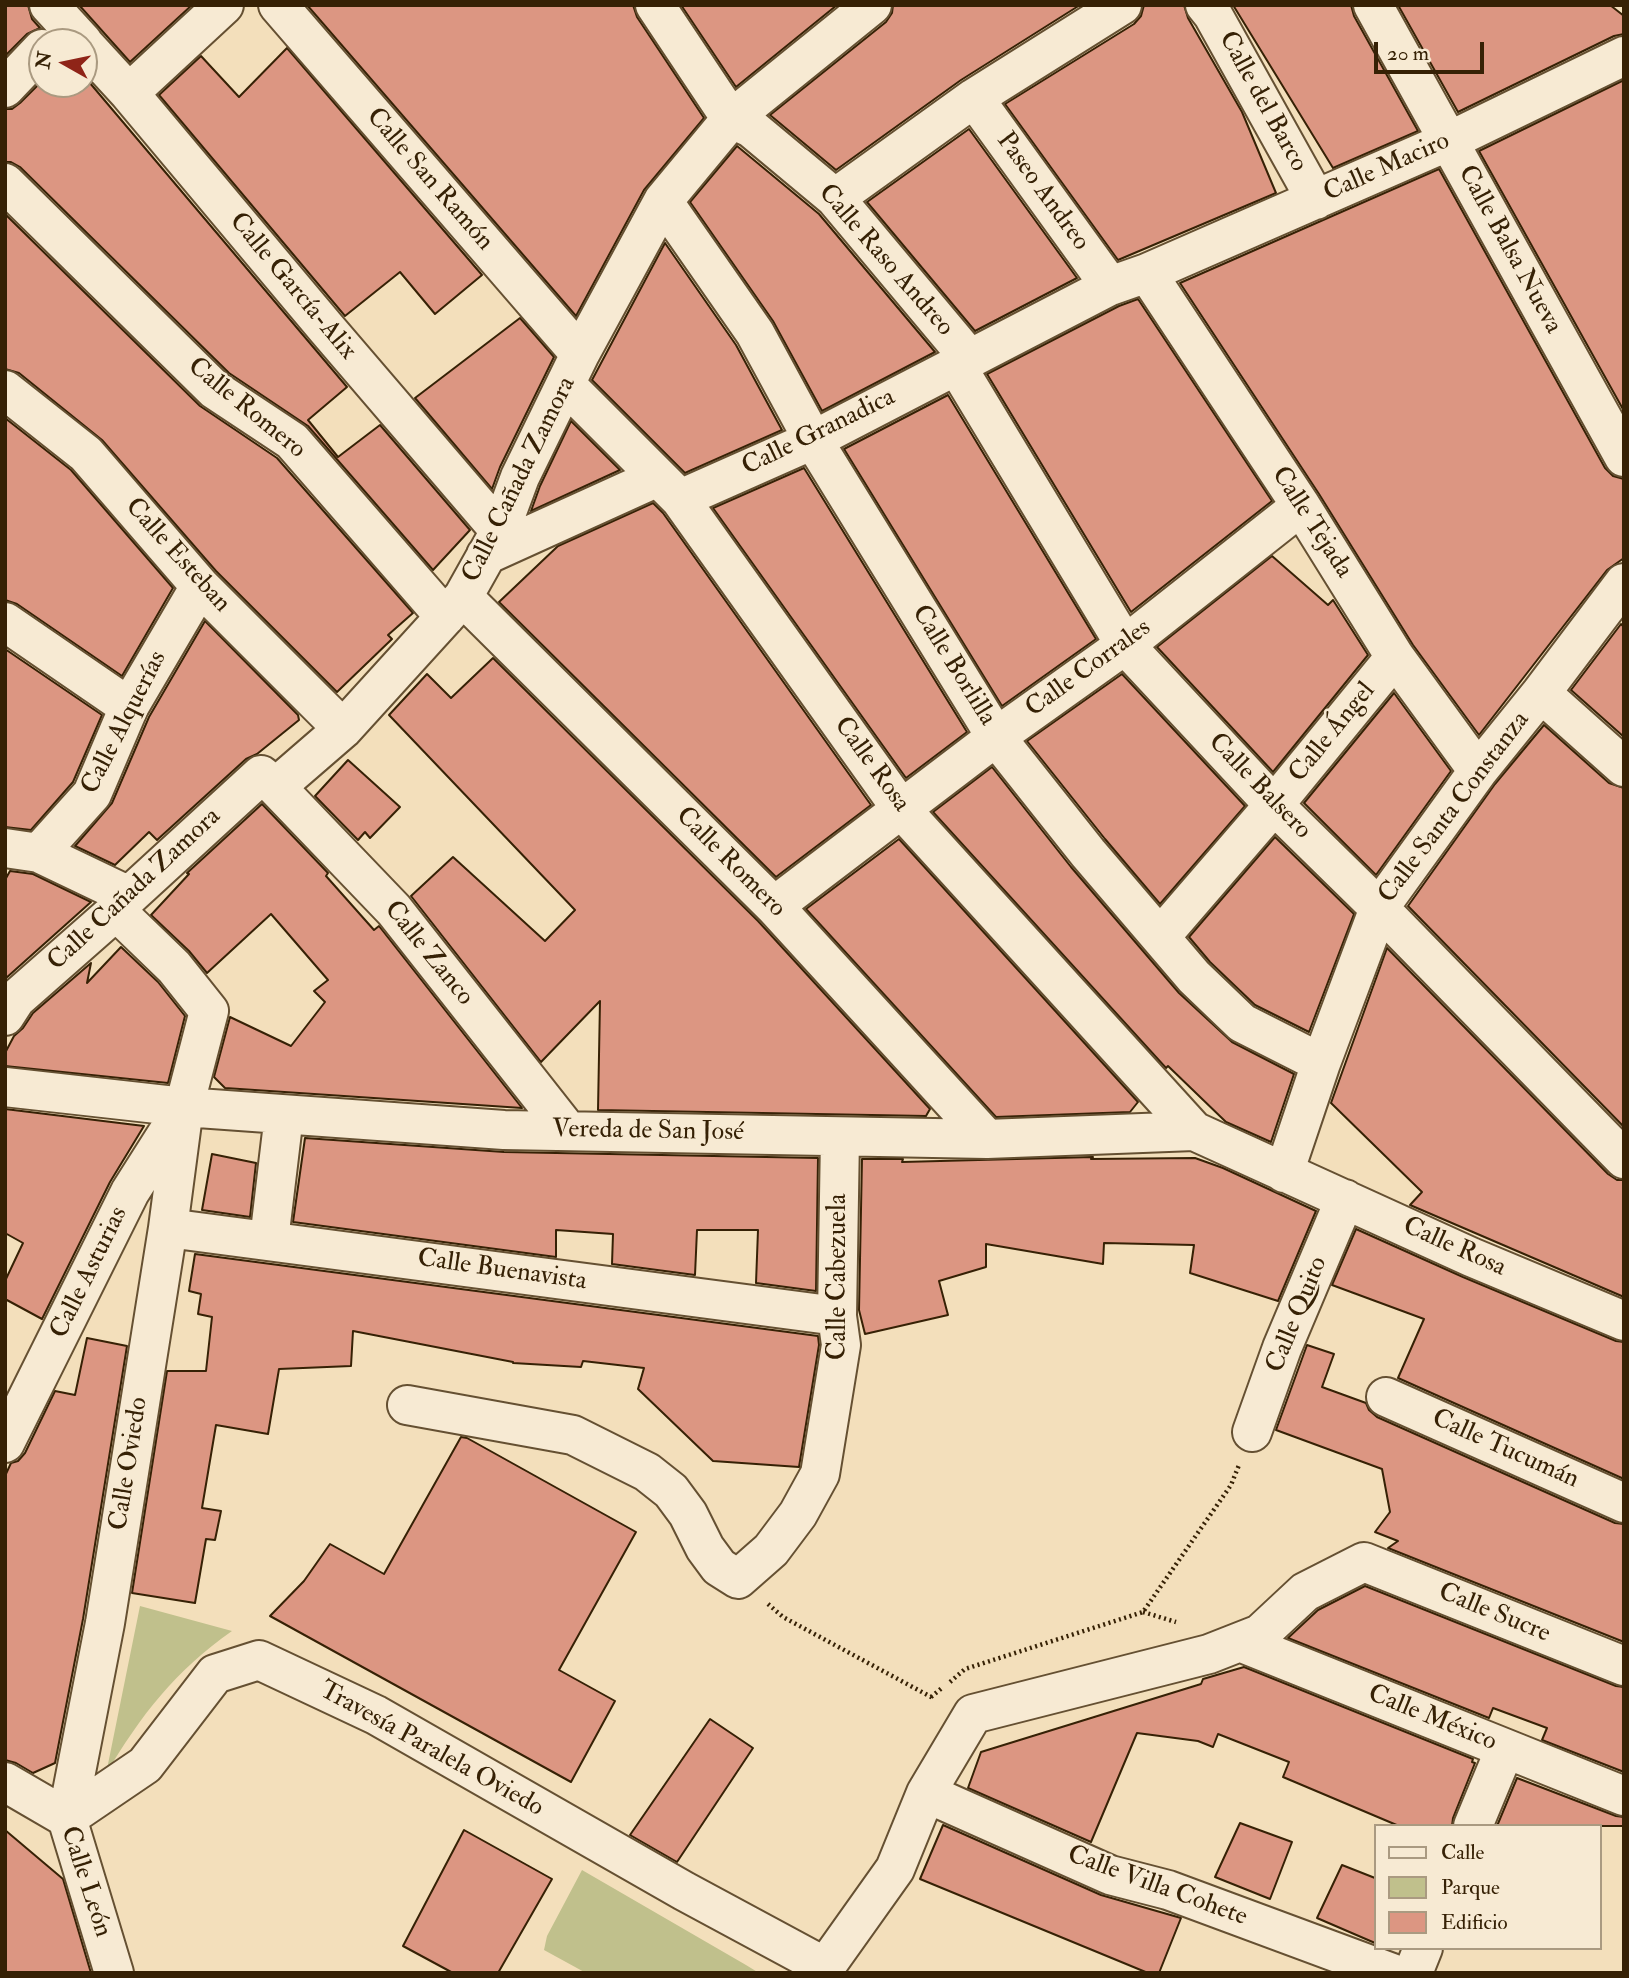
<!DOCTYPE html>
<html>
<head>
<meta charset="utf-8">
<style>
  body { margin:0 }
  #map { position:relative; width:1629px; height:1978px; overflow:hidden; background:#f3dfbb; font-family:"IM FELL Double Pica",serif }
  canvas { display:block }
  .frame { position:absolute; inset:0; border:7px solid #362105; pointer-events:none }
  .legend { position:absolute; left:1374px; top:1824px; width:228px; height:126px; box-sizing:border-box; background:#f7ead3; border:2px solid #aa9a81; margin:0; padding:9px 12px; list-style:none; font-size:21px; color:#362105 }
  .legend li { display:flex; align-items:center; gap:14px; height:35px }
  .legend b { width:35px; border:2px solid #aa9a81 }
  .north { position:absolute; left:28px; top:28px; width:70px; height:70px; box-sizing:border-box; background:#f7ead3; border:2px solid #aa9a81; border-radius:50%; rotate:279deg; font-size:19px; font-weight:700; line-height:28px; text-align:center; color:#362105 }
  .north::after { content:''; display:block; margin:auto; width:24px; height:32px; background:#8f2418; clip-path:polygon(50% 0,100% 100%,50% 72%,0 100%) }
  .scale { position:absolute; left:1374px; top:42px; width:110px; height:32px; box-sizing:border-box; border:4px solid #362105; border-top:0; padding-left:9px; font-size:21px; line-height:24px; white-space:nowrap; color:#362105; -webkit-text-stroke:5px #f7ead3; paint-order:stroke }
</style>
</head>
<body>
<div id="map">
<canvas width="1629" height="1978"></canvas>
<div class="frame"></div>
<ul class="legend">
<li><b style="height:9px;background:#f7ead3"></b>Calle</li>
<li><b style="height:19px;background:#c0c08c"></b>Parque</li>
<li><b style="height:19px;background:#dc9682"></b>Edificio</li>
</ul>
<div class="north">N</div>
<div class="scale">20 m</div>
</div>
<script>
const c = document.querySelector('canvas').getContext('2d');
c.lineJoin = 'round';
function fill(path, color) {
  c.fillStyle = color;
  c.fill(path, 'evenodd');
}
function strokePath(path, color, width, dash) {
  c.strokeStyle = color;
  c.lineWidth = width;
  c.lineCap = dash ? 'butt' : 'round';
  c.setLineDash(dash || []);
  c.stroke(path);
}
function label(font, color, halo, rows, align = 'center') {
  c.font = font + ' "IM FELL Double Pica",serif';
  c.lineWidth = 5;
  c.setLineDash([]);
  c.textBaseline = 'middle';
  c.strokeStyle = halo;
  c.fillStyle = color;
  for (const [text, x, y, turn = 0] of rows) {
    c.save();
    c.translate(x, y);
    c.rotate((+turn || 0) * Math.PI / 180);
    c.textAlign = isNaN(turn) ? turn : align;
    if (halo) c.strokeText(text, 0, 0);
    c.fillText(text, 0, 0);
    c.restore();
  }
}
const green = new Path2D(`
  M140 1606 232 1631C175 1671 141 1715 106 1774Z
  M582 1870 746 1965 759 1973H586L544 1950 547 1936Z`);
const building = new Path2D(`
  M5 5H28L32 19 40 28 27 34 5 56Z
  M79 5H192L130 62Z
  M307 5H633L637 17 704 118 644 190 576 316Z
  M681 5H837L736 87Z
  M893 5H1080L961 80 836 170 770 115 886 22 892 13Z
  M1144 5H1184L1188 18 1242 112 1276 193 1118 260 1005 104 1134 24 1141 16Z
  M1233 5H1351L1354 16 1418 131 1333 168Z
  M1398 5H1610L1624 16V34L1614 36 1458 112Z
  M287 48 482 275 435 314 400 272 345 316 159 95 201 56 239 97Z
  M84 76 347 387 308 420 338 457 380 425 470 530 433 570 308 426 229 373 20 167 11 162H5V109H12L20 103 42 81V84H84Z
  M1624 80V411L1479 151Z
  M969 129 1077 278 975 331 867 202Z
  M737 146 819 214 935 352 822 411 773 321 690 202Z
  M1439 169 1605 468 1613 476 1624 479V558L1607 570 1479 735 1413 645 1319 494 1180 283Z
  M5 214 200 406 277 458 413 613 388 635 392 639 337 692 216 571 102 440 19 373 5 369Z
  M665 243 736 345 782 430 685 473 592 380Z
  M1138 299 1272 501 1131 612 987 374 1119 306Z
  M520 318 554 357 500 467 492 489 415 398Z
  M948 395 1096 639 1002 706 844 449Z
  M5 418 71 470 173 588 122 676 17 604 5 600Z
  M571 421 620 470 531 511 540 486Z
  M804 468 967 732 906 778 713 508Z
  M653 503 663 513 871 805 776 877 499 602 558 546Z
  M1272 556 1328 605 1333 600 1368 655 1273 772 1157 647Z
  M205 621 298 715 299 720 257 754 246 759 157 840 149 832 115 865 75 846 112 803 149 717Z
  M1621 624 1624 627V737L1571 690Z
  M5 649 102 715 73 782 31 830 5 827Z
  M493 658 758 921 930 1109 926 1116 598 1110 600 1001 541 1062 411 896 453 857 545 941 575 910 389 715 427 674 451 698Z
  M1122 674 1245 806 1160 904 1105 839 1027 741Z
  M1394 693 1451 771 1376 875 1304 803Z
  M1544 725 1609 783 1624 788V1127L1408 906 1495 784Z
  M348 760 400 807 370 838 365 832 358 840 315 796Z
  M992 767 1071 867 1179 993 1232 1042 1294 1074 1271 1142 1226 1122 1168 1066 1166 1068 933 812Z
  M262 804 328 873 326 876 374 930 379 926 522 1108 225 1088 214 1077 230 1017 291 1046 325 1002 314 991 328 980 271 914 207 973 189 951 151 915 189 874 187 873Z
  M1275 837 1354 914 1309 1032 1255 1005 1210 962 1189 937Z
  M899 839 1138 1102 1130 1112 996 1117 806 909Z
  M10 871 33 874 91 902 5 979V880Z
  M121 947 158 982 185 1016 168 1083 5 1066V1053L14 1036 23 1028 33 1013 91 963 87 983Z
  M1387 948 1608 1174 1617 1180H1624V1297L1410 1205 1422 1192 1331 1103Z
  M5 1109 144 1126 110 1182 42 1319 5 1299V1281L23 1243 5 1233Z
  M305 1138 504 1152 818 1158 816 1291 756 1283 758 1230H697L695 1275 612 1264 613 1234 556 1230V1257L293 1222Z
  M212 1154 256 1163 250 1217 202 1210Z
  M1093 1157 1091 1159 1195 1158 1223 1168 1316 1211 1278 1301 1190 1273 1194 1245 1104 1243 1103 1264 986 1244V1267L939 1281 948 1315 865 1334 859 1310 862 1159H903L902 1162Z
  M1356 1229 1463 1277 1616 1341 1624 1342V1479L1398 1378 1424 1319 1332 1285Z
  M195 1254 818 1336 819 1345 799 1467 713 1461 638 1389 644 1368 583 1361 581 1367 513 1363V1362L353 1331 351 1366 279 1369 268 1434 216 1425 202 1508 221 1511 215 1540 206 1539 195 1603 132 1593 167 1371H206L212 1317 198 1314 201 1294 189 1291Z
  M87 1338 127 1346 83 1619 55 1763 33 1773 16 1763 5 1760V1476L11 1463 18 1461 25 1453 55 1391 75 1395Z
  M1307 1345 1334 1354 1322 1387 1366 1403 1369 1410 1377 1417 1615 1523 1624 1524V1642L1388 1548 1398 1541 1375 1532 1390 1512 1382 1469 1276 1430Z
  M461 1437 467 1438 636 1532 559 1670 615 1701 571 1782 270 1616 304 1581 330 1544 384 1574Z
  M1365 1586 1616 1686 1624 1687V1772L1542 1740 1547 1728 1493 1708 1489 1718 1288 1638 1318 1610Z
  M1244 1667 1473 1759 1472 1762 1475 1763 1453 1818 1452 1826H1399L1283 1777 1289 1762 1218 1734 1213 1747 1198 1741 1137 1733 1091 1842 968 1788 981 1752 1201 1684 1203 1679Z
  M710 1719 753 1748 677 1862 630 1835Z
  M1517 1778 1616 1816 1624 1817V1826H1497Z
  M1240 1823 1292 1842 1270 1899 1215 1877Z
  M943 1825 1101 1895 1181 1918 1159 1973H1148L920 1879Z
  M5 1830 63 1879 91 1973H5Z
  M464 1830 552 1879 498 1973H453L403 1946Z
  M1342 1865 1375 1878V1943L1317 1918Z`);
const path = new Path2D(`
  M768 1604 783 1617 933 1698
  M1143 1612 1176 1622
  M950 1682 965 1669 1143 1612 1231 1485 1239 1465
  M931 1697 943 1687`);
const minor = new Path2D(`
  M49 5 83 42
  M278 5 580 354
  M655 5 731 119 751 128 835 198 969 358
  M1205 5 1213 15 1316 200
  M1373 5 1624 457
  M84 44 129 93 326 328 500 531
  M5 88 42 49
  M129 93 224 5
  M974 98 1110 286
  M5 183 215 390 292 441 445 617
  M835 198 974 98 1122 5
  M663 201 755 333 813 440 996 737 1088 853 1194 977 1242 1023 1321 1063
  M1147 273 1301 506 1395 657 1478 771
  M956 365 1125 645 1274 805 1379 908 1624 1159
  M566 385 680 499 902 810 1194 1131
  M5 390 86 454 200 586 343 729
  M680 499 813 440 1110 286 1147 273 1449 141 1624 56
  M486 555 658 477
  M463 597 774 906 987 1139
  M5 622 129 707
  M1541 693 1624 767
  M276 787 394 910 568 1131
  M5 848 39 853 129 896
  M39 853 92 794 129 707 200 586
  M774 906 996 737 1125 645 1301 506
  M1161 936 1274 805 1395 657
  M5 1016 16 999 116 911 129 896 261 775 276 787 343 729 463 597 500 531 520 477 580 354 663 201 731 119 872 5
  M5 1087 184 1107 504 1130 987 1139 1194 1131 1471 1257 1624 1321
  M1284 1173 1321 1063 1379 908 1478 771 1541 693 1624 583
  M168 1228 837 1316
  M269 1240 284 1115
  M1386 1397 1624 1503
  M407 1405 573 1435 647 1472 671 1491 688 1514 705 1548 719 1567 738 1579 771 1550 798 1514 820 1474 841 1345 837 1316 840 1137
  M1252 1432 1282 1348 1345 1199
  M5 1443 130 1192 177 1118
  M1240 1642 1624 1796
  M5 1782 67 1818 114 1973
  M926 1793 1110 1875 1168 1890 1392 1973
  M67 1818 105 1623 168 1228 184 1107 209 1011 174 967 116 911
  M67 1818 145 1765 215 1674 259 1660 376 1715 684 1891 825 1967
  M1473 1826 1505 1749
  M821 1973 895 1869 926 1793 973 1714 1209 1654 1260 1634 1305 1592 1364 1562 1624 1666
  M1413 1973 1423 1948`);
const streetNames = [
  ["Calle del Barco",1262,102,61],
  ["Calle Maciro",1387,168,-24],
  ["Calle San Ramón",429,180,49],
  ["Paseo Andreo",1042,192,54],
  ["Calle Balsa Nueva",1509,250,61],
  ["Calle Raso Andreo",885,261,49],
  ["Calle García-Alix",292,287,50],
  ["Calle Romero",246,409,39],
  ["Calle Granadica",819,433,-26],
  ["Calle Cañada Zamora",520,480,-64],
  ["Calle Tejada",1311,523,57],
  ["Calle Esteban",177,556,48],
  ["Calle Borlilla",953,666,58],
  ["Calle Corrales",1089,669,-36],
  ["Calle Alquerías",125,723,-63],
  ["Calle Ángel",1333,733,-51],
  ["Calle Rosa",871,765,54],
  ["Calle Balsero",1259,787,46],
  ["Calle Santa Constanza",1455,808,-53],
  ["Calle Romero",730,863,45],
  ["Calle Cañada Zamora",135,890,-43],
  ["Calle Zanco",428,954,51],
  ["Vereda de San José",648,1132,1],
  ["Calle Rosa",1454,1248,24],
  ["Calle Buenavista",502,1271,8],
  ["Calle Asturias",90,1273,-64],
  ["Calle Cabezuela",839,1277,-90],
  ["Calle Quito",1298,1315,-68],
  ["Calle Tucumán",1505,1450,24],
  ["Calle Oviedo",130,1464,-81],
  ["Calle Sucre",1494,1614,22],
  ["Calle México",1432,1719,22],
  ["Travesía Paralela Oviedo",431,1750,29],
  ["Calle León",85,1882,72],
  ["Calle Villa Cohete",1157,1887,20]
];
fill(green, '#c0c08c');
fill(building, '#dc9682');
strokePath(building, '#362105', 2);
strokePath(minor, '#655032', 42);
strokePath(path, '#362105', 4.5, [2, 3.5]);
strokePath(minor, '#f7ead3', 38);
label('26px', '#362105', '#f7ead3', streetNames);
</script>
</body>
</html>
